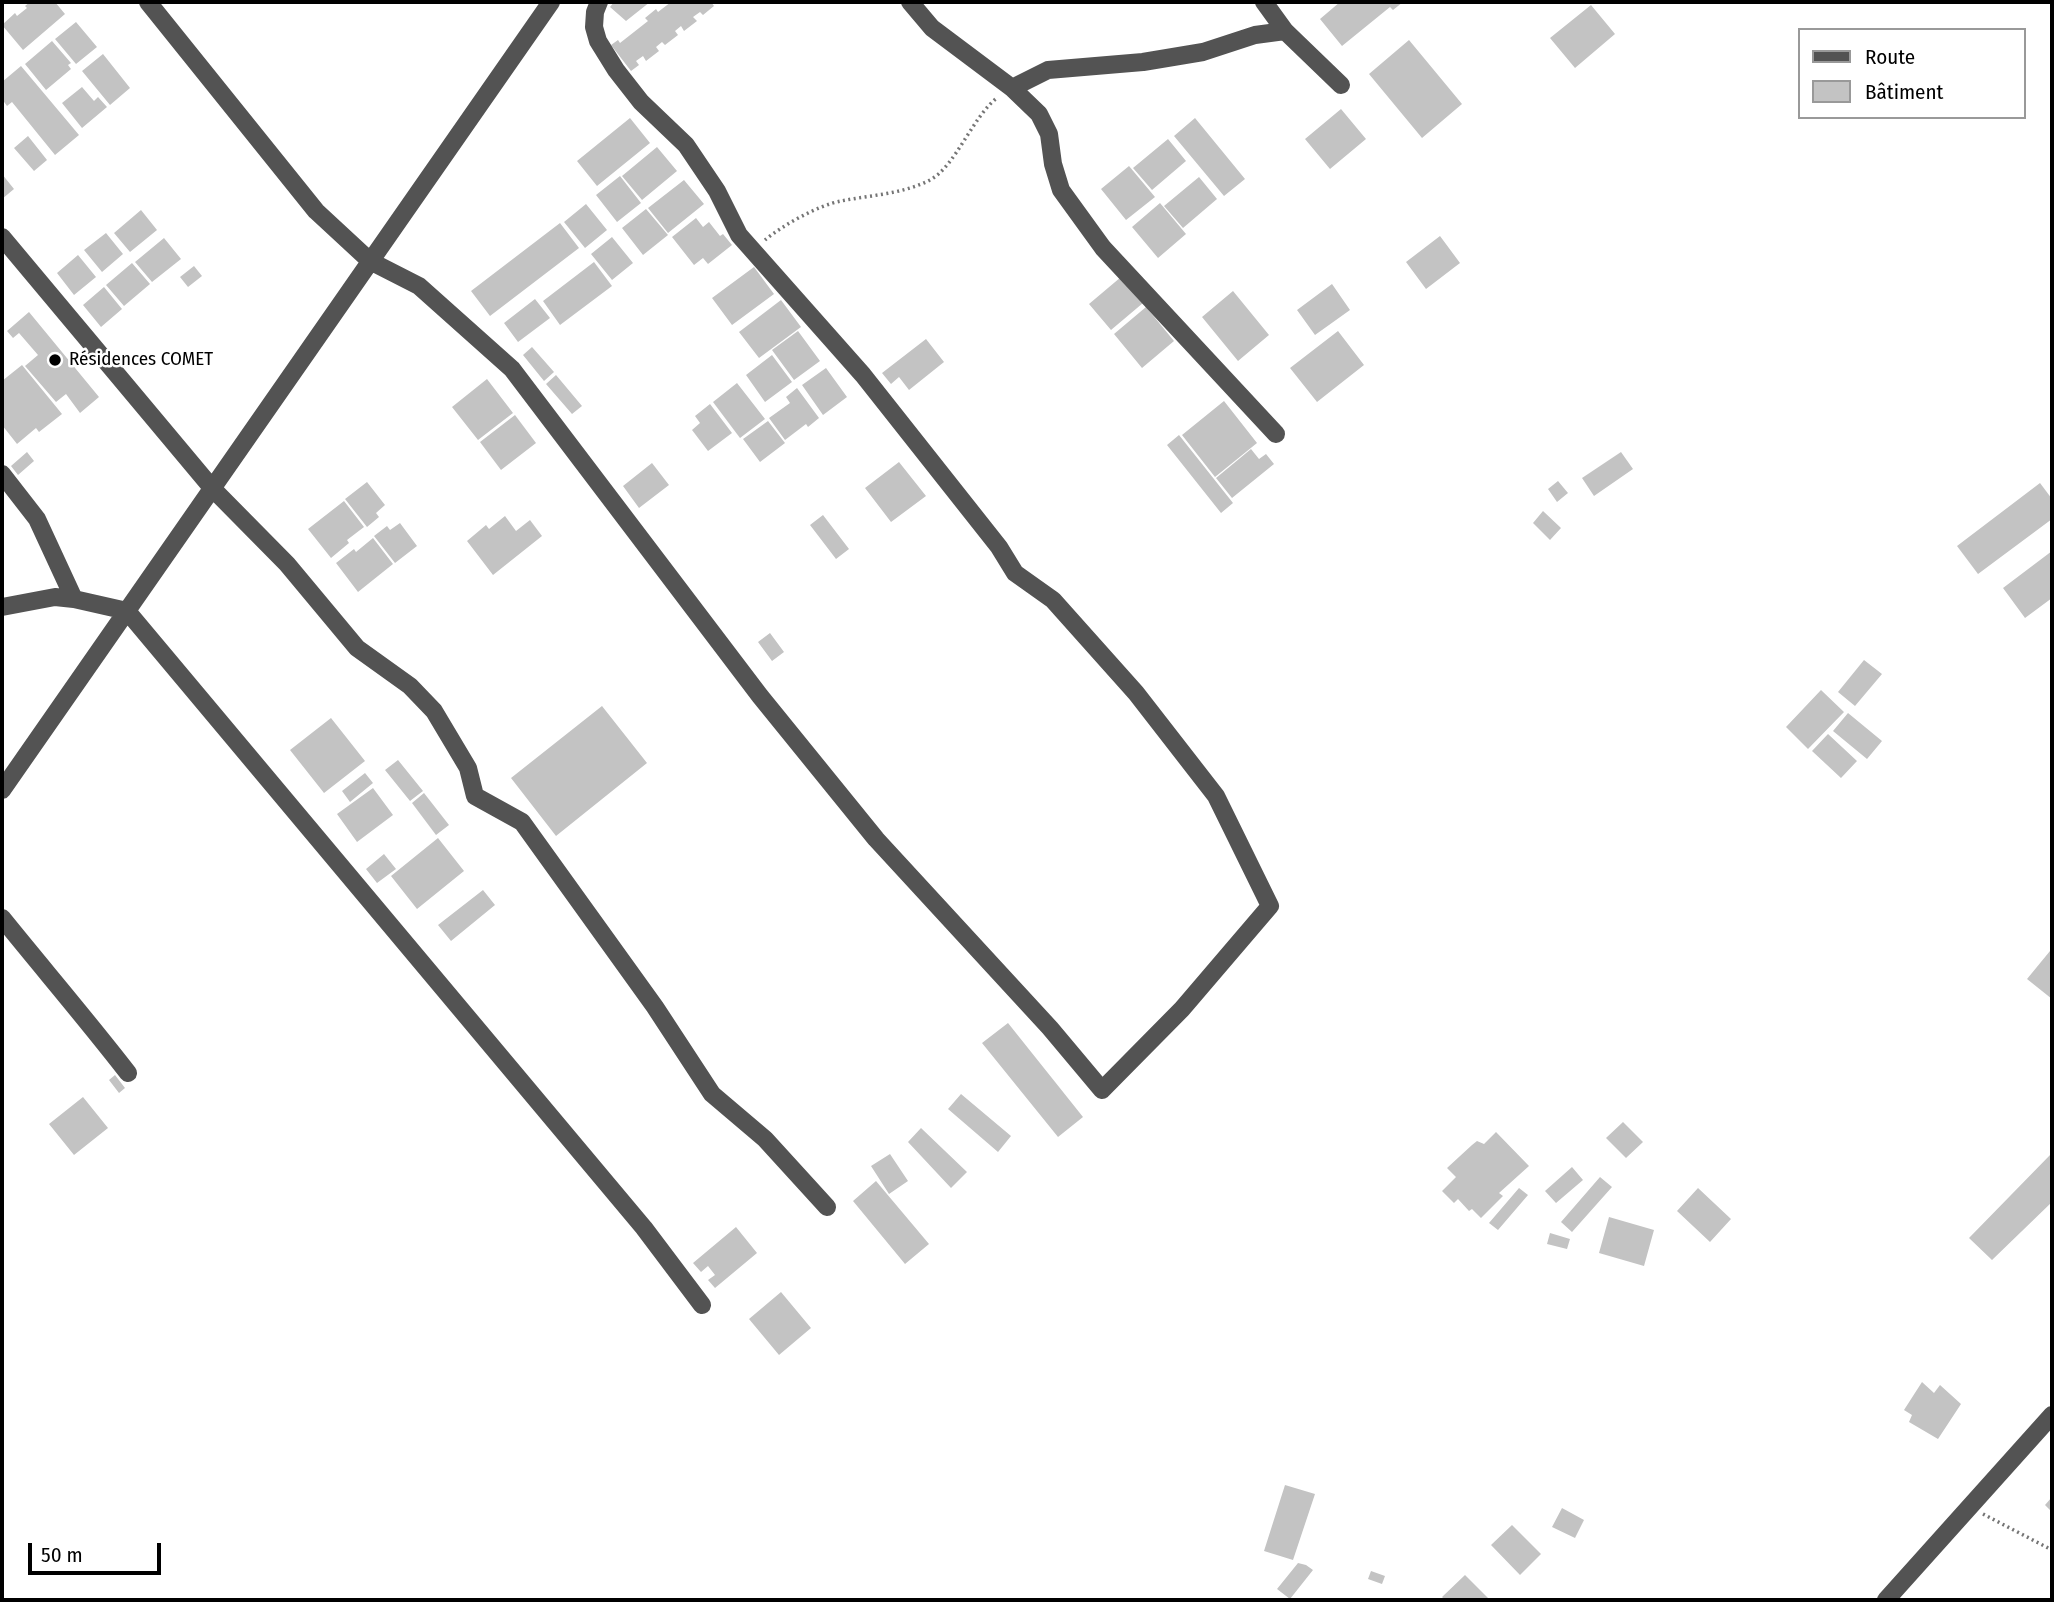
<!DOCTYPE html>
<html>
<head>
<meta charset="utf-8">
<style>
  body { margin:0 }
  #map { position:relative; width:2054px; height:1602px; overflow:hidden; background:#fff; font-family:"Fira Sans Condensed",sans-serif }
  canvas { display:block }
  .frame { position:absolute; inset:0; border:4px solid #000; pointer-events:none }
  .legend { position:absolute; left:1798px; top:28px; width:228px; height:91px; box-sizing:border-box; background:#fff; border:2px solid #999; margin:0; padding:9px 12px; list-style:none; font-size:21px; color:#000 }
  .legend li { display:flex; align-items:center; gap:14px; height:35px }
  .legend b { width:35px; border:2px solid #999 }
  .scale { position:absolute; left:28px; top:1543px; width:133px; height:32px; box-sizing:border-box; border:4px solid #000; border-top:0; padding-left:9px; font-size:21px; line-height:24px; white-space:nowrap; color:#000; -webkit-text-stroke:5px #fff; paint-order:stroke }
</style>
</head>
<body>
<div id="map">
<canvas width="2054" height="1602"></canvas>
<div class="frame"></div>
<ul class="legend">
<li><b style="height:9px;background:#535353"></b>Route</li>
<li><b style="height:19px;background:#c3c3c3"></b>Bâtiment</li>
</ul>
<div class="scale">50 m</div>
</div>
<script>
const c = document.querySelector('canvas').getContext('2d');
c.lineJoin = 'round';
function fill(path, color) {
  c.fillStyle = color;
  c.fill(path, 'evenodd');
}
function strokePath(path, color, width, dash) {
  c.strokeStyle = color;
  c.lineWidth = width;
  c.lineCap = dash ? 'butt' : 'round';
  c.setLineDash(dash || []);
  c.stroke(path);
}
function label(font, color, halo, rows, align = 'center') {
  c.font = font + ' "Fira Sans Condensed",sans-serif';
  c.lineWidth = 5;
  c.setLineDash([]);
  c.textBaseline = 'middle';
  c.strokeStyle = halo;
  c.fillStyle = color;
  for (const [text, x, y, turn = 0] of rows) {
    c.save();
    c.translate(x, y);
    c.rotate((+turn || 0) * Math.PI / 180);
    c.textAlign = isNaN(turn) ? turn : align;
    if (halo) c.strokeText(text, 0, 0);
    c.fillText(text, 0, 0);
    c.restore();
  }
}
const building = new Path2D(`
  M30 2H55L65 14 23 50 2 25 15 13 17 16 27 8 25 6Z
  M614 2H650L626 21 610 7Z
  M671 2H711L714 6 703 15 700 12 693 17 697 21 684 31 681 26 675 31 678 35 665 45 662 42 656 47 659 51 646 61 643 56 636 61 639 65 631 71 611 45 618 40 620 43 648 21 645 18 656 9 658 12Z
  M1340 2H1403L1393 10 1390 7 1342 46 1320 19Z
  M1591 5 1615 34 1575 68 1550 38Z
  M76 22 97 47 76 64 55 39Z
  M1409 40 1462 104 1422 138 1369 74Z
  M52 41 71 63 68 65 71 69 46 90 25 64Z
  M103 54 130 88 110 105 82 71Z
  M21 66 79 135 55 155 12 102 7 106 2 99V82Z
  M82 87 94 101 98 97 107 107 82 128 62 103Z
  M1341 109 1366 139 1330 169 1305 139Z
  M630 118 650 143 597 186 577 161Z
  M1195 118 1245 179 1224 196 1174 136Z
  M28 136 47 160 34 171 14 148Z
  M1168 139 1186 161 1152 190 1133 168Z
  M657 147 677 171 642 200 622 176Z
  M1129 166 1155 197 1126 220 1101 189Z
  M2 174 14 189 2 199Z
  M620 176 641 203 617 222 596 195Z
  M1199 177 1217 199 1183 228 1164 206Z
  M684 180 704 204 668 233 648 208Z
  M1160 203 1186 234 1158 258 1132 227Z
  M586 204 607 230 585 248 564 222Z
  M646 209 668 235 643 255 622 228Z
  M141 210 157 230 130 252 114 233Z
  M696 218 703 227 709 222 720 236 723 234 732 245 708 264 703 258 694 265 672 237Z
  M560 223 579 248 490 316 471 291Z
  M106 233 123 254 102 272 84 250Z
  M1440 236 1460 263 1426 289 1406 262Z
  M612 237 633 263 612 280 591 254Z
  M164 238 181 259 152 282 135 262Z
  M78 255 96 277 74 295 57 273Z
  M594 262 612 286 560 325 543 301Z
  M132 263 150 284 124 306 106 285Z
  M194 266 202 276 188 287 180 277Z
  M754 267 774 294 732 325 712 298Z
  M1121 277 1143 303 1111 330 1089 304Z
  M1332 284 1350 310 1315 335 1297 310Z
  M104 287 122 309 101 327 83 305Z
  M1233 291 1269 335 1238 361 1202 317Z
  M535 299 550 318 518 342 504 323Z
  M781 300 801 327 759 358 739 332Z
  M1146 307 1174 341 1142 368 1114 334Z
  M29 312 99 397 80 413 66 394 56 402 25 366 38 355 19 333 13 338 7 331Z
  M798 331 820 361 794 380 772 350Z
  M1338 331 1364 365 1317 402 1290 368Z
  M926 339 944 362 909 390 899 377 891 384 882 373Z
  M532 347 554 372 544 381 523 355Z
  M772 355 792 382 765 402 746 375Z
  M22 365 62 414 39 432 36 428 17 444 2 425V381Z
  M826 368 847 397 823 415 802 385Z
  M556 375 582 406 572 414 546 384Z
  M487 379 513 413 478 440 452 407Z
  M737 383 765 419 740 438 713 402Z
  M797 388 819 418 808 427 806 424 785 440 769 418 790 403 786 397Z
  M1224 401 1257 443 1215 477 1182 435Z
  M710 404 732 433 708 451 692 430 700 423 695 416Z
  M515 415 536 443 501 470 480 442Z
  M768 421 785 443 760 462 743 439Z
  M1179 435 1233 503 1221 513 1167 445Z
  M1251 449 1259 459 1266 454 1274 464 1232 498 1216 478Z
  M27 452 34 461 18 475 11 466Z
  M1621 452 1633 469 1594 496 1582 478Z
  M899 462 926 496 891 522 865 488Z
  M652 463 669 485 639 508 623 486Z
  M1558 481 1568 493 1557 502 1548 489Z
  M367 482 385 505 376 513 379 517 367 527 345 499Z
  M2040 483 2052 499V519L1978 574 1957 546Z
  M344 501 364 527 347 540 349 543 331 558 308 529Z
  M1543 511 1561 528 1550 540 1533 523Z
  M823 515 849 549 836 559 810 525Z
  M505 516 516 531 530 520 542 536 493 575 467 541 486 525 489 529Z
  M400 523 417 546 395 563 374 536 387 526 390 530Z
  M373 538 393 564 358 592 336 563 354 549 356 552Z
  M2052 551V598L2025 618 2003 588Z
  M770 633 784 652 772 661 758 642Z
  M1864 660 1882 674 1855 706 1838 692Z
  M1821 690 1844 712 1808 749 1786 727Z
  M602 706 647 763 556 836 511 778Z
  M1848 713 1882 741 1867 759 1833 731Z
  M331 718 365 761 324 793 290 750Z
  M1828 734 1857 761 1841 778 1812 751Z
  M398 760 423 791 410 801 385 770Z
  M365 773 373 783 350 802 342 791Z
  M373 788 393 815 357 842 337 814Z
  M424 793 449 825 436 835 412 803Z
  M438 838 464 871 417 909 391 876Z
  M384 854 396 869 377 883 366 869Z
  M483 890 495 905 451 941 438 925Z
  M2050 951 2052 952V999L2027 979Z
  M1008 1023 1083 1117 1058 1137 982 1043Z
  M115 1075 125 1088 119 1093 109 1080Z
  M961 1094 1011 1136 998 1152 948 1109Z
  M83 1097 108 1128 74 1155 49 1124Z
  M1623 1122 1643 1142 1626 1158 1606 1138Z
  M921 1128 967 1172 951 1188 908 1142Z
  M1496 1132 1529 1166 1499 1193 1503 1196 1481 1218 1472 1209 1469 1211 1458 1199 1454 1203 1442 1191 1456 1177 1447 1168 1472 1145 1477 1141 1484 1144Z
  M890 1154 908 1181 889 1194 871 1166Z
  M2051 1154 2052 1202 1992 1260 1969 1238Z
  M1572 1167 1583 1180 1556 1203 1545 1191Z
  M1600 1177 1612 1187 1572 1232 1561 1222Z
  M876 1181 929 1244 905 1264 853 1201Z
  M1519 1188 1528 1195 1498 1230 1489 1223Z
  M1698 1188 1731 1219 1710 1242 1677 1211Z
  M1609 1217 1654 1230 1644 1266 1599 1253Z
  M736 1227 757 1253 715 1288 708 1280 715 1275 708 1266 701 1272 693 1263Z
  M1550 1233 1570 1239 1567 1249 1547 1244Z
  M781 1292 811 1328 779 1355 749 1319Z
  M1922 1382 1934 1393 1940 1385 1961 1404 1938 1439 1909 1422 1912 1415 1904 1410Z
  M1285 1485 1315 1494 1293 1560 1264 1551Z
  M2052 1497V1512L2045 1505Z
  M1562 1508 1584 1520 1575 1538 1552 1527Z
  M1512 1525 1541 1554 1520 1575 1491 1545Z
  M1298 1563 1306 1565 1313 1570 1290 1599 1277 1589Z
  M1371 1571 1385 1576 1382 1584 1368 1579Z
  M1465 1575 1490 1600H1445L1442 1597Z`);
const path = new Path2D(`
  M765 240C783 225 819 205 841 201 871 195 903 194 930 180 956 166 972 117 998 97
  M1983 1514 2052 1550`);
const minor = new Path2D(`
  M148 2 316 211 370 261 419 286 512 369 760 696 876 839 1050 1028 1102 1090 1182 1009 1270 906 1216 796 1136 693 1053 600 1015 573 999 547 863 375 739 235 717 191 686 145 641 102 616 70 598 41 594 27 595 12 599 2
  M910 2 932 28 1012 88 1039 114 1049 134 1053 164 1061 190 1103 248 1276 434
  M1264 2 1285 31 1341 85
  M1012 88 1048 70 1143 62 1203 52 1255 35 1285 31
  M2 237 212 488 287 564 357 648 410 686 434 711 468 768 475 796 522 822 655 1007 712 1094 765 1139 827 1207
  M2 474 37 519 74 599
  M2 607 55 597 74 599 127 611 644 1228 702 1305
  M2 790 551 2
  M2 918C44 970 87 1020 128 1073
  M1886 1600 2052 1415`);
const markers = [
  [55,360,7,"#000"]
];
const poiNames = [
  ["Résidences COMET",69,360]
];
fill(building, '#c3c3c3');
strokePath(path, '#757575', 3.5, [2, 3.5]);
strokePath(minor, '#535353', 18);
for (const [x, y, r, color] of markers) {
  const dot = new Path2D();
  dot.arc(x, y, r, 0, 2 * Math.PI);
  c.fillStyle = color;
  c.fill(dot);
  strokePath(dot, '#fff', 2.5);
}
label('19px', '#000', '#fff', poiNames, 'left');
</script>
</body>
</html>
